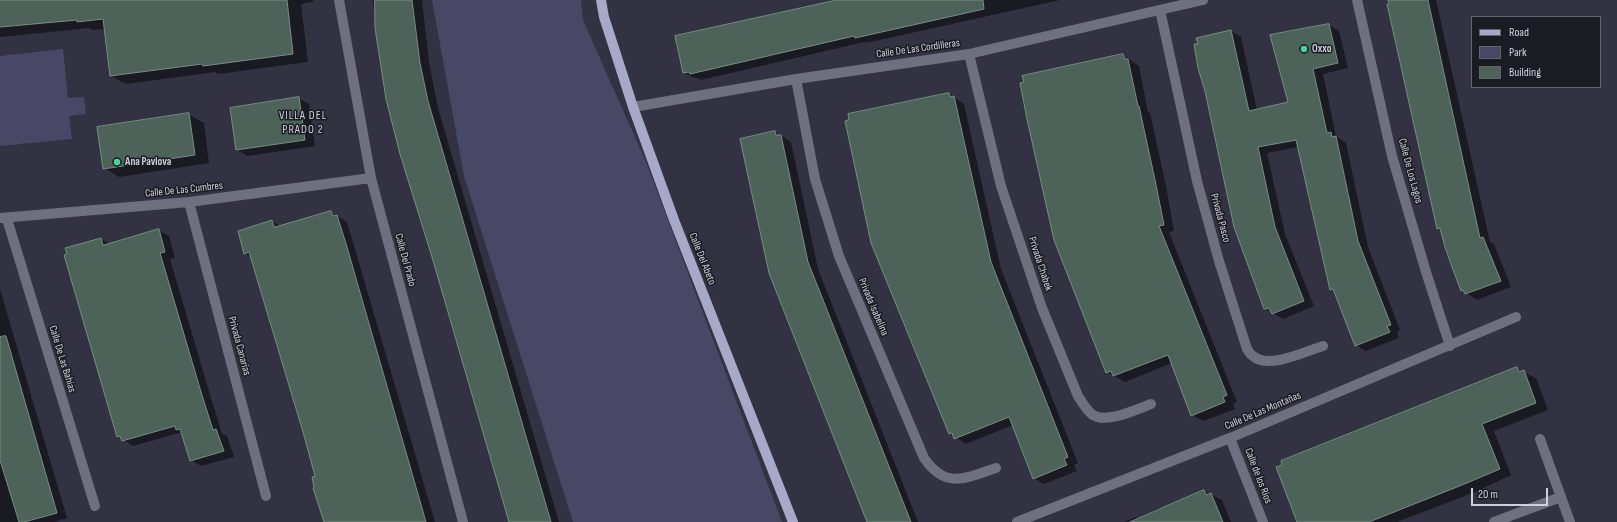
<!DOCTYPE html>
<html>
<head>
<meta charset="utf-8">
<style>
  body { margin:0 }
  #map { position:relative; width:1617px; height:522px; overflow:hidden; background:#323243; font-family:"Sofia Sans Condensed",sans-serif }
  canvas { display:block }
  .legend { position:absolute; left:1471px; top:16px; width:130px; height:72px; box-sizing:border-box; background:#1b1b23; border:1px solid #63636d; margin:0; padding:5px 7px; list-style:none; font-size:12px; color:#d0d0dc }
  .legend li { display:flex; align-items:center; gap:8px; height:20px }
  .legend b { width:20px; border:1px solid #63636d }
  .scale { position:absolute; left:1471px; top:488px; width:77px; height:18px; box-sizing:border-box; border:2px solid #d0d0dc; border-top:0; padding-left:5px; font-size:12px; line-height:14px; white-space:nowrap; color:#d0d0dc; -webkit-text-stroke:3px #1b1b23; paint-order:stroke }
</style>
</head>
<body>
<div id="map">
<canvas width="1617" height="522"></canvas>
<ul class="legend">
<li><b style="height:5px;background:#a8a8c9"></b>Road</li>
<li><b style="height:11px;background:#484766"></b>Park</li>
<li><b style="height:11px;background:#4d6258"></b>Building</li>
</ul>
<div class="scale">20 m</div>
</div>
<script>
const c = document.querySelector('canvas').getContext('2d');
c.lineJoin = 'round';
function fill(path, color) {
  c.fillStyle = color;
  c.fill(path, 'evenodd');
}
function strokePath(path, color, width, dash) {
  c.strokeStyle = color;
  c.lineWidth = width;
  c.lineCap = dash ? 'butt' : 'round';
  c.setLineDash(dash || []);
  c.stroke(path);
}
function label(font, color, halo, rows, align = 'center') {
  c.font = font + ' "Sofia Sans Condensed",sans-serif';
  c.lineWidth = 3;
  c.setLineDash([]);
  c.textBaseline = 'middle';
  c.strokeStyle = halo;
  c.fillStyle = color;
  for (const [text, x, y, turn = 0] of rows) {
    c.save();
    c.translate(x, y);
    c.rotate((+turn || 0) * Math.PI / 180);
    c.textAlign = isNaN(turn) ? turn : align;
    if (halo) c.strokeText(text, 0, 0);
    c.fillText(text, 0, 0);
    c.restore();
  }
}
const green = new Path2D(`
  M432 0H581L583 20 646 162 782 522H573L464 176Z
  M63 49 68 98 84 97 86 114 69 116 72 139 0 146V56Z`);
const shadow = new Path2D(`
  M0 0H313V2L301 4 308 62 218 74 215 72 126 84 111 76 105 29 92 30 89 28 0 37Z
  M373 0H422L429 62 438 108 559 522H510L376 11 374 10Z
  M841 0H1060L866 43 864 42 701 80 698 78H694L683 72Z
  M1388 0H1436L1490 242 1494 244 1511 287 1477 300 1462 290 1442 231 1437 228Z
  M1329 25 1339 31 1348 68 1323 74 1336 136 1346 143 1368 247 1400 330 1397 332 1399 338 1366 351 1356 345 1335 292 1331 290 1298 147 1267 153 1285 234 1314 306 1283 319 1265 308 1199 44 1231 31 1241 37 1257 110 1289 103Z
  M1123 55 1139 66 1148 112 1150 113 1166 186 1174 231 1169 232 1237 402 1233 404 1235 409 1203 421 1192 415 1172 363 1125 382 1107 372Z
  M949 94 964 104 1001 269 1078 463 1074 465 1077 471 1044 484 1034 478 1013 425 966 444 949 433Z
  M298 98 309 104 315 146 248 156 237 150Z
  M188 114 204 123 209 163 119 177 104 168Z
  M775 132 791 142 818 269 918 522H868Z
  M331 212 347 222 435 522H386L317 477 252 257 244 253 272 221 280 226Z
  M159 230 169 236 175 258 170 259 211 398 222 434 227 436 234 457 201 466 191 460 182 432 133 446 118 436 101 239 110 244Z
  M0 289 67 518 55 522H0Z
  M1517 369 1536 378 1548 410 1494 431 1511 475 1475 492 1397 522H1298Z
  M1204 491 1222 500 1231 522H1124L1136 517 1138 518 1159 508 1161 509Z`);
const building = new Path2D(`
  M0 0H287L293 54 203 66 202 64 110 76 103 19 77 22V20L0 27Z
  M375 0H412L420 63 428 101 551 522H509L432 257 400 154 386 99 375 28Z
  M837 0H983L984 9 855 38 854 36 690 74 689 72 683 73 675 36Z
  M1388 0H1428L1480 238 1483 237 1501 281 1465 294 1463 290 1461 291 1452 267 1445 247 1440 228 1437 229 1400 62 1387 4 1389 3Z
  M1329 24 1338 63 1313 69 1327 133 1331 132 1332 137 1336 136 1358 241 1391 325 1387 326 1390 332 1355 346 1333 289 1330 290 1296 140 1258 147 1275 227 1304 301 1272 314 1269 308 1264 309 1234 227 1205 91 1198 68 1194 44H1198L1196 38 1231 30 1249 111 1288 102 1270 35Z
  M1123 54 1125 59H1128L1138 106H1139L1155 180 1164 225 1159 226 1227 395 1223 397 1225 402 1191 416 1168 355 1113 376 1111 371 1106 373 1054 240 1027 119 1020 83 1024 82 1022 76Z
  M949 93 950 97 954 96 991 262 1068 457 1064 459 1067 465 1033 479 1009 417 954 439 952 433 949 434 871 243 856 172 845 121 849 120 848 114Z
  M299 97 305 140 236 150 230 108Z
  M189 113 195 155 103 169 97 127Z
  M775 131 776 135H781L808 262 911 522H867L769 273 740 139Z
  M331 211 333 216 337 215 347 247 426 522H324L313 488 314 487 312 477 315 476 303 432 249 252 244 254 238 231 272 220 274 227Z
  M159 229 165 252 160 253 201 392 213 430 216 429 224 451 190 461 180 429 176 430 175 426 122 441 120 436 117 437 64 255 67 254 65 248 101 238 103 245Z
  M6 336 57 513 24 522H19L0 460V337Z
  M1517 367 1519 372 1524 370 1536 403 1482 424 1500 469 1462 485 1369 522H1297L1276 467 1282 465 1281 461Z
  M1204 490 1206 495 1211 493 1223 522H1130Z`);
const minor = new Path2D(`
  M339 0 371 178 463 522
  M1357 0 1392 156 1426 272 1450 346
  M1160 10 1197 181 1219 261 1247 349C1249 351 1250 355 1253 356 1268 370 1306 351 1323 346
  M969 54 1001 186 1042 308 1078 396C1082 402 1087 411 1093 415 1107 424 1137 409 1151 404
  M796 79 815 179 839 256 924 458C946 490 966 478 996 468
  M633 107 796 79 969 54 1203 0
  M189 202 266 496
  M0 218 189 202 371 178
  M7 219 95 506
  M1230 438 1263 522
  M1540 439 1570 522
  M1017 522 1230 438 1516 317
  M1494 522 1561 497`);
const major = new Path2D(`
  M601 0 604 17 633 107 674 220 793 522`);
const markers = [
  [1304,49,4,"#49d49c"],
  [117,162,4,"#49d49c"]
];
const streetNames = [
  ["Calle De Las Cordilleras",918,49,-8],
  ["Calle De Los Lagos",1410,171,75],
  ["Calle De Las Cumbres",184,190,-6],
  ["Privada Pasco",1220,218,75],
  ["Calle Del Abeto",702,259,68],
  ["Calle Del Prado",405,260,75],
  ["Privada Chabek",1040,264,72],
  ["Privada Isabelina",873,307,67],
  ["Privada Canarias",239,346,75],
  ["Calle De Las Bahías",62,359,73],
  ["Calle De Las Montañas",1263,411,-23],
  ["Calle de los Ríos",1258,476,69]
];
const poiNames = [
  ["Oxxo",1312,49],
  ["Ana Pavlova",125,162]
];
const neighbourhoodNames = [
  ["VILLA DEL",303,116],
  ["PRADO 2",303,130]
];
fill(green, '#484766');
fill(shadow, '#0007');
fill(building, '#4d6258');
strokePath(building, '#778e82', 1);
strokePath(minor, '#6e6f7f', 10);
strokePath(major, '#a8a8c9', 10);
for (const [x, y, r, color] of markers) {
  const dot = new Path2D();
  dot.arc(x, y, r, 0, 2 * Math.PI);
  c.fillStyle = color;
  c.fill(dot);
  strokePath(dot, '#1b1b23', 1.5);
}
label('11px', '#d0d0dc', '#1b1b23', streetNames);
label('bold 11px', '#d0d0dc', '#1b1b23', poiNames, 'left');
c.letterSpacing = '1px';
label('12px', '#d0d0dc', '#1b1b23', neighbourhoodNames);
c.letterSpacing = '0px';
</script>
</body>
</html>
